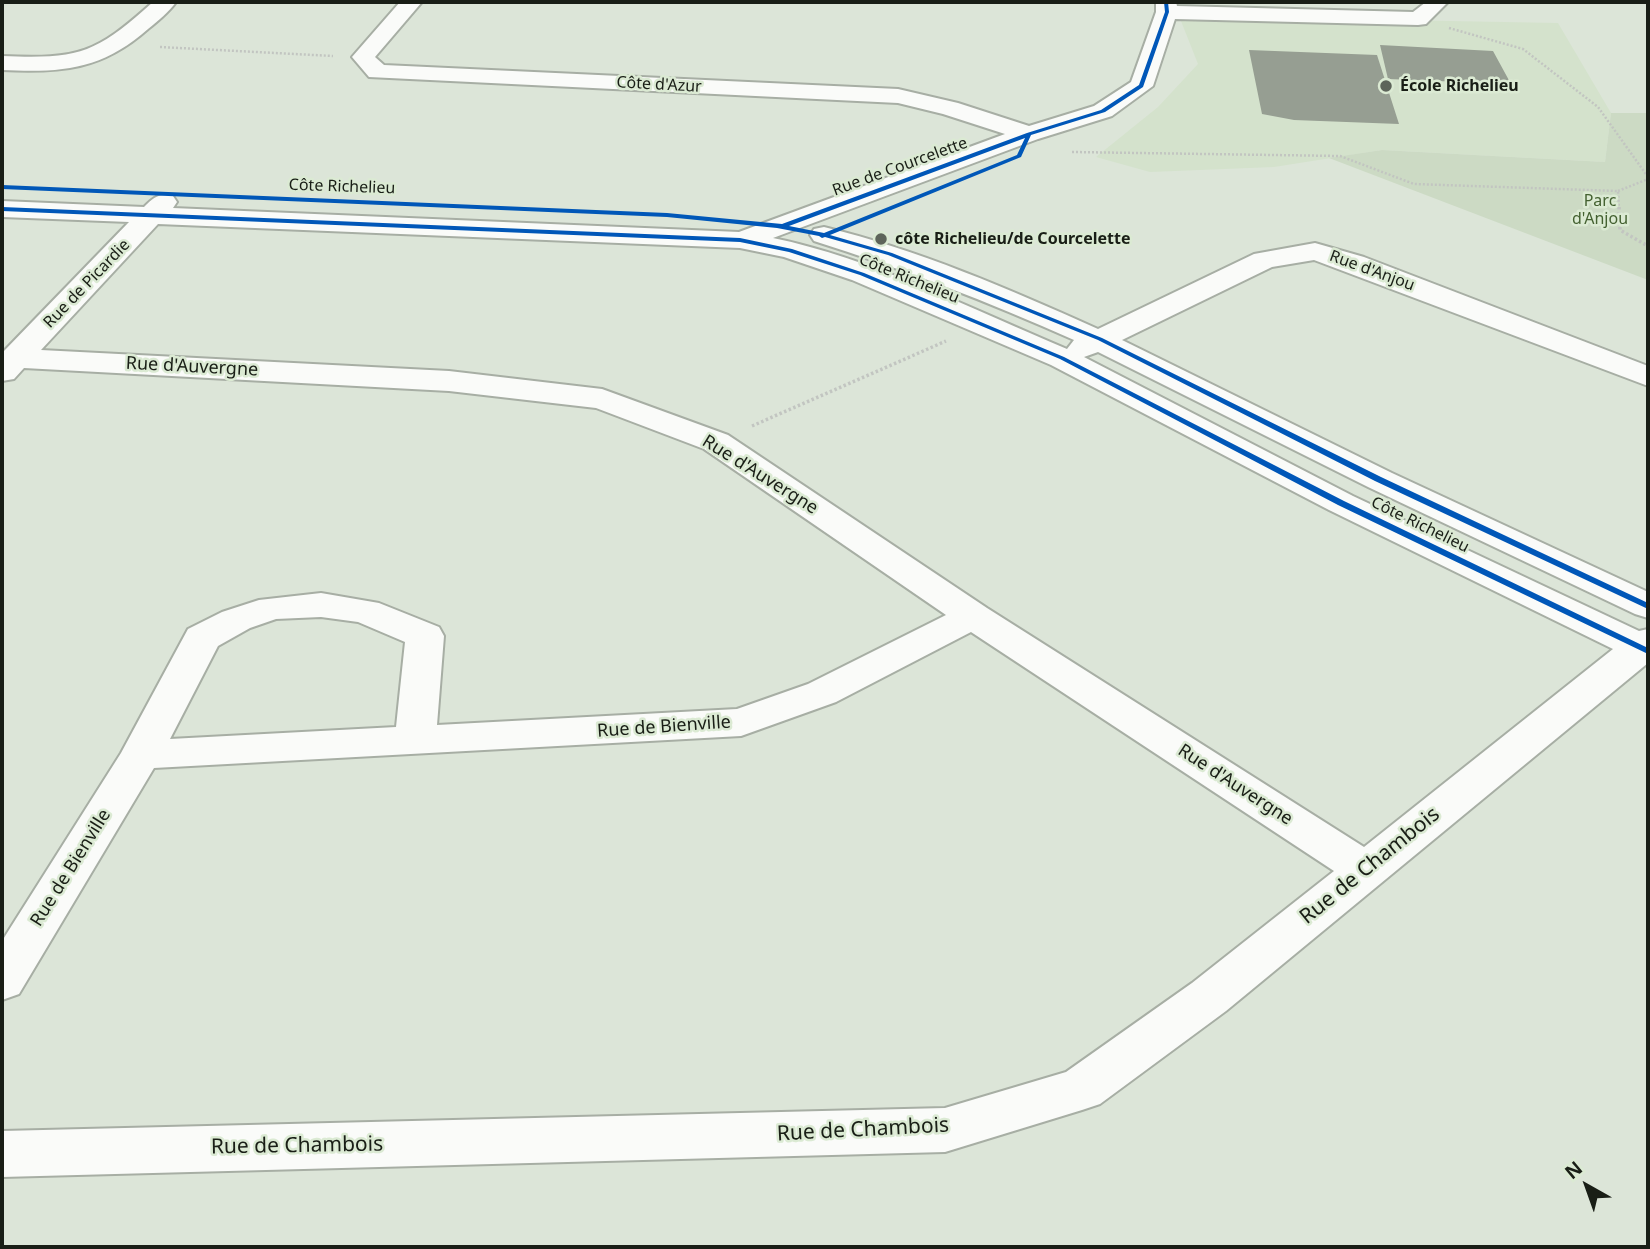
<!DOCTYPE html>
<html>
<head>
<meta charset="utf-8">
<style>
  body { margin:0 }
  #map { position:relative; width:1650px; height:1249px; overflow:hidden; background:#dce5d8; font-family:"Noto Sans",sans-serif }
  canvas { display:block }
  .frame { position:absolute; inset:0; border:4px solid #191e16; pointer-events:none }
  .north { position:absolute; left:1552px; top:1151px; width:70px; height:70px; -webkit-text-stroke:5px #dbead3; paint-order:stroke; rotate:320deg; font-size:19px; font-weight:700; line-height:28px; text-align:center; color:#191e16 }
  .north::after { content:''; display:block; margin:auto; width:24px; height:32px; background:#191e16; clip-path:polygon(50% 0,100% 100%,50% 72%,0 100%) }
</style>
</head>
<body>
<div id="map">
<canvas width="1650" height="1249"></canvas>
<div class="frame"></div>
<div class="north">N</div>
</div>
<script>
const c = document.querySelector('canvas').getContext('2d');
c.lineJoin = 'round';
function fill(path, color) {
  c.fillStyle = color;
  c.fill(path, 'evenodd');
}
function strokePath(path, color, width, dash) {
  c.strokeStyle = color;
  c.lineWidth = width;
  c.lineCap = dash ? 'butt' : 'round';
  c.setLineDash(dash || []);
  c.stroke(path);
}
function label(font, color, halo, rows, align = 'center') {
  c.font = font + ' "Noto Sans",sans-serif';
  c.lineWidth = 5;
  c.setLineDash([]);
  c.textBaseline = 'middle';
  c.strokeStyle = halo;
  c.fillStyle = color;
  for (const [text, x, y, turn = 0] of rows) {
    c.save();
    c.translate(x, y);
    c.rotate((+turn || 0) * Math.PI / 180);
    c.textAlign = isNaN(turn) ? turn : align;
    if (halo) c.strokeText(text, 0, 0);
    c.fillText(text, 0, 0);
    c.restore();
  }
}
const built = new Path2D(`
  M1179 16 1558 23 1611 113 1605 162 1382 150 1274 167 1150 172 1096 157 1158 107 1198 64Z`);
const green = new Path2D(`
  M1611 113H1648V280L1329 158 1382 150 1605 162Z`);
const building = new Path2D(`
  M1380 45 1493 51 1511 84 1388 79Z
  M1249 50 1377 55 1399 124 1294 120 1262 114Z`);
const pathFar1 = new Path2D(`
  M1449 28 1523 49 1598 107 1648 177
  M160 47 333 56
  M1072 152 1340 156 1414 184 1618 191 1619 209
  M1618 191 1648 179`);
const path = new Path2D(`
  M1619 207 1620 230 1648 246
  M752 426 946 341`);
const minor = new Path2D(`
  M153 2H176C169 12 158 21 148 29 102 70 61 73 2 70V56C80 59 95 54 153 2Z
  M400 2H422L375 57 384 65 898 89 958 103 1029 126 1094 106 1131 82 1156 12V2H1176L1177 6 1413 12 1426 2H1448L1426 24 1418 25 1175 19 1153 86 1112 116 1038 139 773 238C871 258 974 310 1067 349L1074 340C989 302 903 269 814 241L810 235 814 229 824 227C919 250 1009 289 1098 329L1254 254 1315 243 1364 257 1648 366V386L1314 260 1272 267 1122 340 1392 473 1648 592V618L1635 614 1368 487 1098 352 1084 357 1353 496 1639 631 1648 629V663L1226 1011 1100 1104 1082 1110 945 1152 2 1177V1131L945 1108 1066 1072 1192 983 1334 871 971 632 836 702 741 736 154 768 19 994 2 1000V941L121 753 188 629 222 612 259 600 321 593 379 603 439 627 444 636 437 725 737 709 808 684 946 615 704 449 596 408 449 391 24 368 14 379 2 381 4 351 129 222 2 217V201L144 207C154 197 159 193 173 196L177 202 173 208 739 232 1005 134 943 114 898 103 369 77 352 57ZM158 224 740 248 784 257 852 280 1051 365 1329 510 1613 649 1364 847 987 608 728 435 602 389 449 371 41 350ZM321 617 358 622 405 642 396 727 170 739 218 646 250 628 276 619Z`);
const cycleway = new Path2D(`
  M1164 2H1168L1169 12 1143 87 1105 112 1031 135 1021 157 830 235 892 253 1102 338 1381 477 1648 603V609L1375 481 1098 340 888 255 825 237 822 238 819 236 777 228 667 217 2 189V185L667 213 782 224 1027 133 1101 110 1139 85 1165 12ZM1025 138 1017 155 824 233 789 226Z
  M2 207 740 238 792 249 864 273 1064 357 1344 501 1648 648V654L1338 505 1060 359 860 275 789 252 740 242 2 211Z`);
const markers = [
  [1386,86,7,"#5d645a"],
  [881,239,7,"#5d645a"]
];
const farStreetnames = [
  ["Côte d'Azur",659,85,3],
  ["Rue de Courcelette",900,167,-20],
  ["Côte Richelieu",342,187,2],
  ["Rue d'Anjou",1372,271,20],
  ["Côte Richelieu",909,279,22],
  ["Rue de Picardie",87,284,-46],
  ["Côte Richelieu",1420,525,26]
];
const farPoinames = [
  ["École Richelieu",1400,86],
  ["côte Richelieu/de Courcelette",895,239]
];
const farParknames = [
  ["Parc",1600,201],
  ["d'Anjou",1600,219]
];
const streetNames = [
  ["Rue d'Auvergne",192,367,3],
  ["Rue d'Auvergne",760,475,32],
  ["Rue de Bienville",664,727,-4],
  ["Rue d'Auvergne",1235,785,33],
  ["Rue de Bienville",71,868,-58]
];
const nearStreetnames = [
  ["Rue de Chambois",1370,866,-39],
  ["Rue de Chambois",863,1130,-3],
  ["Rue de Chambois",297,1146,-1]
];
fill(built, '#d4e2cc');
fill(green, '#ccdac4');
fill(building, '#969e92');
strokePath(minor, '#a7aea4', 4);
strokePath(pathFar1, '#c2c5c1', 2.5, [2, 2]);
strokePath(path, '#c2c5c1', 3.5, [2.5, 2.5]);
fill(minor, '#fafbf9');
fill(cycleway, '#0057b8');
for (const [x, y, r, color] of markers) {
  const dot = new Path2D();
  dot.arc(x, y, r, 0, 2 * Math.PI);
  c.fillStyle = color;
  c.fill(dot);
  strokePath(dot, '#dbead3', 2.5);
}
label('16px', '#191e16', '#dbead3', farStreetnames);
label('bold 16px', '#191e16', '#dbead3', farPoinames, 'left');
label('16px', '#446131', '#dbead3', farParknames);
label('18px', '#191e16', '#dbead3', streetNames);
label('21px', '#191e16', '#dbead3', nearStreetnames);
</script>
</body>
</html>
